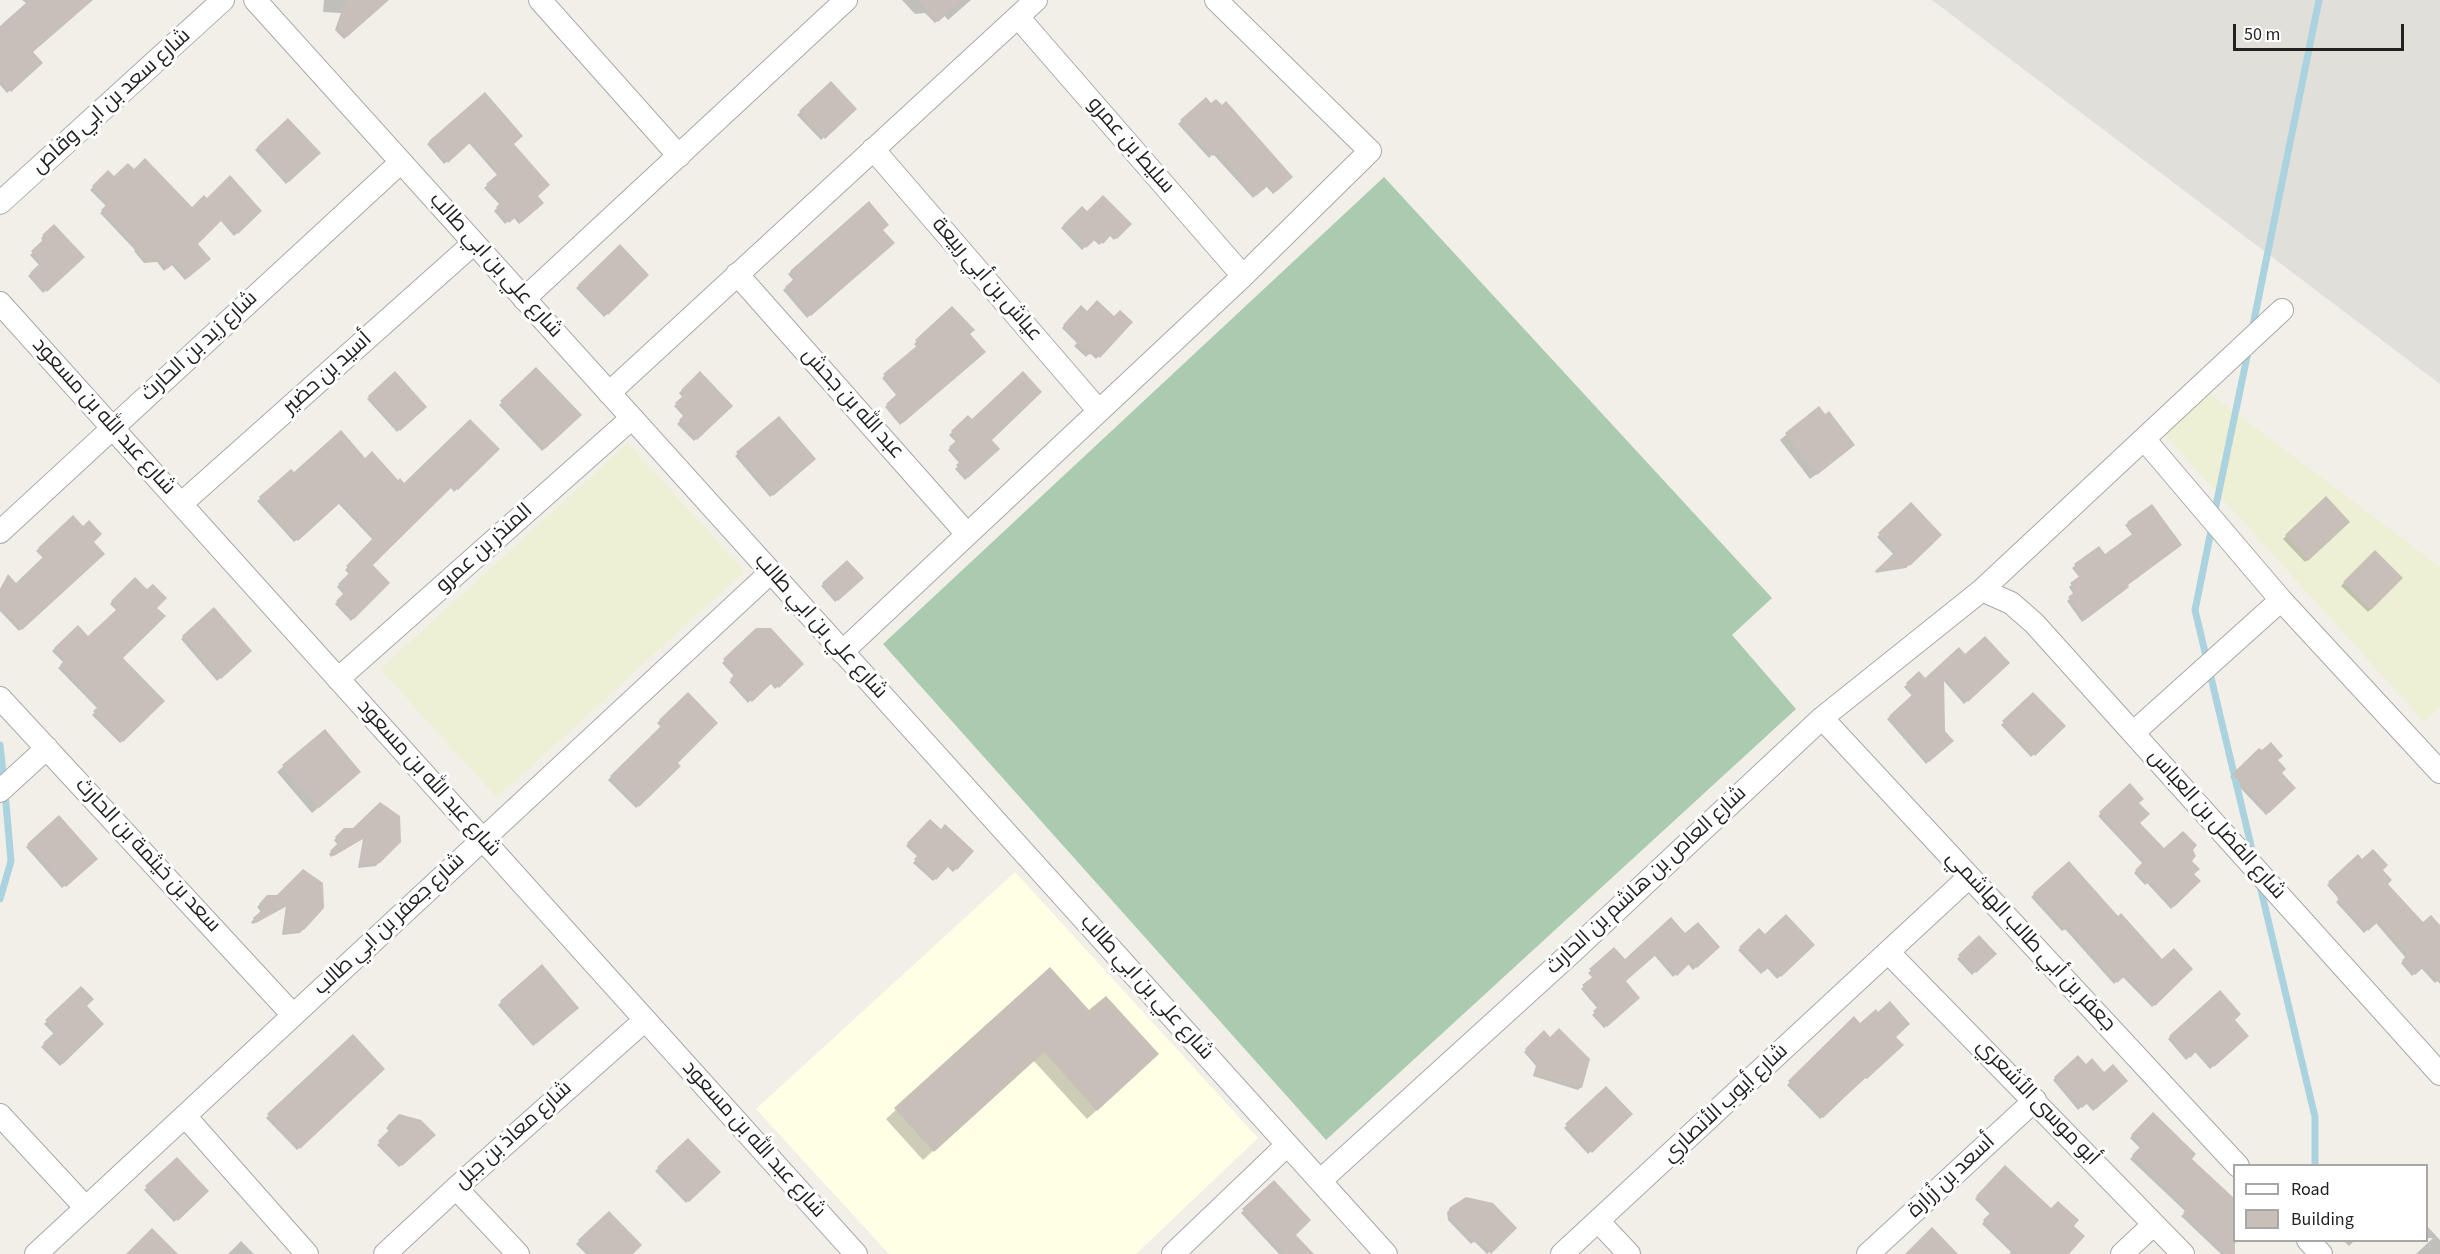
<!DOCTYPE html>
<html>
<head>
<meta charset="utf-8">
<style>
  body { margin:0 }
  #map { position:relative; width:2440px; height:1254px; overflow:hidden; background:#f2efe9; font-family:"Source Sans 3",sans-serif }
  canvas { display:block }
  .legend { position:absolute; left:2233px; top:1164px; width:195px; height:78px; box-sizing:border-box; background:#fff; border:2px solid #a7a7a7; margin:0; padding:8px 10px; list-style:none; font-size:18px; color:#222 }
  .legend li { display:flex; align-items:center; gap:12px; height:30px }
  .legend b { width:30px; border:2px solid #a7a7a7 }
  .scale { position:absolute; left:2233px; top:24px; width:171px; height:27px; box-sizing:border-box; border:3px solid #222; border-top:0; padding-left:8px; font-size:18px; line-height:21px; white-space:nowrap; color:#222; -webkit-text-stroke:4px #fff; paint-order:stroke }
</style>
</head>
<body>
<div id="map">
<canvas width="2440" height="1254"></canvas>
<ul class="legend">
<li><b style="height:8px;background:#fff"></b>Road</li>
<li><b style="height:16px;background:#c7bfb8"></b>Building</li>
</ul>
<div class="scale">50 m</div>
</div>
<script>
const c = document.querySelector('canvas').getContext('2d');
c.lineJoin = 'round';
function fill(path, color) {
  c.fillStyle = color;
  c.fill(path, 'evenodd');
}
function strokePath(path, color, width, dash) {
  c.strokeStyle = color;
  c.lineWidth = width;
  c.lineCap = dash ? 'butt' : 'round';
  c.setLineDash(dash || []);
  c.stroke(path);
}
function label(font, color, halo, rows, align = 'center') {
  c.font = font + ' "Source Sans 3",Cairo,sans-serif';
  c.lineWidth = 6;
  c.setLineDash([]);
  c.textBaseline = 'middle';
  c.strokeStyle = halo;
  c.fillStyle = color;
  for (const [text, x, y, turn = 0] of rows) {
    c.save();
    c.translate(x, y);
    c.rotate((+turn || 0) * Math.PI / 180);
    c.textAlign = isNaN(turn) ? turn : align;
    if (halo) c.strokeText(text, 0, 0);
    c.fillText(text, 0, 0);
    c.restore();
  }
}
const education = new Path2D(`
  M1015 872 1258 1138 1136 1254H889L756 1109Z`);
const airport = new Path2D(`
  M1932 0H2440V384Z`);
const farmland = new Path2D(`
  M2207 391 2440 567V707L2424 722 2164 434Z
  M628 443 745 571 497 798 380 669Z`);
const cemetery = new Path2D(`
  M1384 177 1772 598 1732 635 1796 709 1326 1140 883 644Z`);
const shadow = new Path2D(`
  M22 0H89L31 52 41 63 7 93 0 85V26L26 3Z
  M324 0H387L344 39 335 30 341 13 323 12Z
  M902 0H971L948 20 944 15 935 23 925 13 915 14Z
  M831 83 855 108 821 140 797 115Z
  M484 94 513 144 540 206 519 224 513 217 505 224 494 211 500 205 484 188 498 176 469 143 444 164 427 144Z
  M1206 99 1291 177 1273 194 1266 186 1253 198 1213 154 1209 158 1178 124Z
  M288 120 319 153 286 184 255 150Z
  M108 172 114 178 192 209 207 200 260 211 234 236 220 220 196 244 209 259 185 280 171 264 164 271 157 262 144 263 134 251 135 250 100 213 107 207 90 190Z
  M869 203 882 230 893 243 807 318 783 290 794 281 788 274Z
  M1082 208 1087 213 1130 224 1114 240 1109 235 1099 245 1093 239 1082 250 1061 228Z
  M54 226 83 257 43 293 28 276 39 265 30 255 43 242 41 238Z
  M620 246 647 275 604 317 576 288Z
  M1081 307 1087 313 1131 322 1096 359 1090 353 1086 357 1074 346 1077 343 1062 328Z
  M952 308 968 335 984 352 900 425 885 407 897 396 882 378 917 347 914 344Z
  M536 369 580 415 542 451 499 405Z
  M395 373 425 407 397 432 367 399Z
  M700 373 731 406 694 441 677 424 684 417 674 406 683 398 679 393Z
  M1818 408 1847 451 1810 479 1780 440Z
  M968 417 998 449 965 480 955 469 960 464 948 450 956 442 949 435Z
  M779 418 814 459 770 497 735 456Z
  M497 449 454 492 450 487 371 565 388 583 351 621 335 604 344 595 337 587 349 574 345 570 373 540 338 503 294 542 257 501 291 471 294 474 365 460 404 485Z
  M2326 498 2348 522 2305 562 2283 539Z
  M1911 504 1940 535 1906 568 1875 573 1894 555 1877 537Z
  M2152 506 2125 590 2082 622 2067 601 2074 595 2069 587 2080 578 2072 568 2099 548 2105 556 2133 536 2125 525Z
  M73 517 103 554 19 631 0 611V589L8 576 16 585 44 559 36 551Z
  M2375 552 2401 578 2368 612 2341 586Z
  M847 562 861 578 835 602 821 586Z
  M135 579 147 591 155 608 120 658 163 701 120 743 92 715 98 709 58 668 64 663 52 651 78 627 88 638 117 611 110 604Z
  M214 610 250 651 217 681 181 639Z
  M757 630 802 664 775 689 770 683 748 703 729 682 735 677 722 663Z
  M2008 663 1964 704 1943 680V732L1952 741 1926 764 1887 719 1913 697 1904 687 1919 674 1925 680Z
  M688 694 676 763 679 766 636 808 608 780 662 728 657 723Z
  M2033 694 2064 726 2031 757 2001 725Z
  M324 731 353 778 312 813 277 772Z
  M2259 750 2276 760 2280 773 2294 788 2266 815 2230 777Z
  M2129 786 2138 803V823L2164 850 2191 849 2190 861 2192 874 2199 881 2171 909 2147 883 2145 885 2134 873 2143 864 2098 816Z
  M59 817 96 858 62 888 26 847Z
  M930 821 941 831 972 851 953 872 947 866 933 881 913 863 918 857 906 846Z
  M345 830 399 841 376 866 358 868 363 839 331 857 329 854 338 845 334 840Z
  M2358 856 2362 861 2381 870 2386 884 2423 924 2440 928V979L2435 983 2421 968 2412 976 2401 963 2406 958 2375 922 2364 933 2336 902 2339 899 2327 885Z
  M2069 863 2118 918 2162 962 2191 969 2152 1007 2122 976 2114 984 2065 929 2062 931 2031 897Z
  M268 897 323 908 300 933 282 935 286 906 253 924 251 922 261 912 257 907Z
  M1759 930 1765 936 1813 945 1777 979 1767 968 1761 974 1738 950Z
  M1685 935 1718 947 1693 970 1688 964 1673 977 1654 955 1624 981 1638 998 1604 1028 1592 1015 1598 1009 1581 989 1593 978 1588 973 1614 950 1624 962Z
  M1979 937 1994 953 1972 975 1957 959Z
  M542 966 577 1008 533 1046 498 1005Z
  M1049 969 1089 1012 1147 1064 1087 1119 1033 1060 923 1160 886 1119Z
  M81 988 85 1006 102 1024 60 1066 41 1047 54 1034 44 1024Z
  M2220 992 2233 1020 2247 1036 2210 1069 2195 1052 2186 1060 2168 1039Z
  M1854 1018 1860 1025 1894 1037 1902 1045 1820 1119 1787 1085Z
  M1544 1033 1581 1087 1578 1090 1533 1076 1536 1066 1524 1052Z
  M353 1036 383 1069 297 1150 266 1118Z
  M2078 1058 2085 1066 2126 1081 2093 1111 2086 1103 2078 1110 2053 1080Z
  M1606 1088 1631 1114 1588 1154 1564 1128Z
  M2153 1114 2190 1159 2234 1240H2238L2225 1254H2221L2181 1216 2186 1212 2130 1159 2140 1148 2130 1138Z
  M400 1116 434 1135 399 1167 377 1145 390 1132 386 1128Z
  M688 1140 718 1172 686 1203 655 1171Z
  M177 1159 207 1191 174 1222 144 1190Z
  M2005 1167 2051 1210 2072 1226 2067 1254H2009L2011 1252 1982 1224 1990 1214 1975 1199Z
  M1273 1182 1294 1235 1312 1254H1279L1241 1213Z
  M1449 1210 1515 1228 1487 1254 1474 1241 1471 1244 1448 1220 1447 1212Z
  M609 1213 631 1254H586L576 1244Z
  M2426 1225 2440 1240V1254H2416L2433 1238H2426Z
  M2343 1240H2355L2349 1246Z
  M241 1241 254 1254H228Z`);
const stream = new Path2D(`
  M2252 330 2319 0
  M2214 515 2248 352
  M2212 526 2195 610 2253 854
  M0 745 4 782
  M2260 886 2315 1117V1166
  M0 899 11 861 5 793`);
const building = new Path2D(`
  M32 0H93L33 52 43 63 11 92 0 80V28Z
  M347 0H389L347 37 337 26Z
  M918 0H963L938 22Z
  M831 81 857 109 825 139 799 111Z
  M485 92 523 136 514 144 550 185 538 196 544 203 522 222 517 216 509 223 496 207 501 202 486 184 499 173 472 141 448 163 429 141Z
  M1206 97 1211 103 1216 99 1222 105 1226 101 1293 177 1276 192 1269 185 1256 196 1217 153 1213 156 1180 120Z
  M288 118 321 153 289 182 257 147Z
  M145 158 192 207 204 195 207 198 230 175 262 211 238 234 223 219 198 244 211 259 188 278 175 263 167 269 160 260 147 262 135 248 137 247 101 210 108 203 92 186 108 170 114 176 128 163 134 169Z
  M1103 195 1132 224 1117 239 1112 234 1103 244 1097 238 1086 248 1063 225 1082 206 1087 211Z
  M869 201 889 225 883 230 895 243 811 316 785 287 796 277 790 271Z
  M54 224 85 257 47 292 30 273 41 262 31 251 45 238 42 235Z
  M620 244 649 275 608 315 578 285Z
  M1097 300 1114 316 1120 310 1133 322 1100 358 1093 351 1090 355 1076 342 1079 339 1063 325 1081 305 1087 311Z
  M952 306 975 330 970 334 986 352 903 423 886 404 899 392 883 374 919 344 915 340Z
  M536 367 582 415 545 449 500 401Z
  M395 371 427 407 400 431 368 396Z
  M700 371 733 406 697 440 679 420 685 414 675 403 685 394 681 390Z
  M1023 371 1042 392 992 440 1000 449 968 478 956 465 962 460 949 447 958 439 951 431 968 415 972 419Z
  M1819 406 1825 414 1829 411 1855 445 1817 475 1785 433Z
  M779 416 816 459 773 496 736 452Z
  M470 419 500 449 458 490 453 486 373 565 390 583 354 619 336 601 346 591 338 584 351 571 346 566 375 536 341 502 298 541 259 497 291 469 294 472 341 430 365 458 372 451 398 480 400 478 404 483Z
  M2326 496 2350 522 2308 561 2285 535Z
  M1911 502 1942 535 1911 565 1874 572 1896 551 1878 533Z
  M2152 504 2182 545 2128 585 2129 587 2085 620 2068 597 2076 591 2070 583 2081 575 2074 564 2099 546 2105 554 2135 532 2127 522Z
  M73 515 83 526 89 520 102 534 94 542 105 554 22 630 0 606V589L8 574 16 583 45 555 38 548Z
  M2375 550 2403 578 2371 610 2343 582Z
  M847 560 864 578 838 601 822 583Z
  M135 577 147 589 153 584 167 598 157 608 166 616 123 658 165 701 123 742 93 711 99 706 60 665 65 660 54 648 78 625 88 636 118 608 111 601Z
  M214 607 252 651 221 679 182 636Z
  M756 628H771L804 664 779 688 773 682 752 702 730 679 736 673 723 659Z
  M1985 636 2010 663 1968 702 1944 677 1945 731 1954 741 1929 762 1889 716 1914 693 1906 683 1919 671 1925 678 1959 647 1965 654Z
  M688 692 718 723 678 763 681 766 639 807 610 776 663 724 659 720Z
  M2033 692 2066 726 2035 756 2002 721Z
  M325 729 361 772 319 808 282 765Z
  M2271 742 2283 756 2278 760 2286 769 2282 773 2296 788 2269 813 2232 774 2259 748 2262 750Z
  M2130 783 2144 799 2139 803 2150 814 2140 823 2164 848 2183 831 2197 845 2193 850 2196 856 2192 861 2200 869 2194 874 2201 881 2174 907 2151 882 2149 884 2135 870 2144 861 2099 812Z
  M380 802 400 816 401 842 380 863 360 866 364 838 334 856 330 851 339 842 335 837 344 828H353Z
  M59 815 98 859 66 887 27 844Z
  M930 819 941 829 945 824 974 851 957 870 951 864 936 880 914 859 919 854 907 843Z
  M2373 849 2388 865 2383 870 2392 880 2388 884 2423 922 2431 915 2440 925V984L2425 966 2415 975 2402 960 2408 955 2379 921 2368 931 2337 898 2341 895 2328 882 2358 854 2362 859Z
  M2069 861 2118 916 2121 913 2162 959 2174 948 2193 969 2155 1006 2126 975 2117 983 2069 927 2065 930 2033 893Z
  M303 869 323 883 324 908 304 930 284 933 287 906 256 923 253 918 263 909 259 904 267 895H277Z
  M1786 914 1815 945 1781 977 1770 966 1764 972 1739 947 1759 928 1765 934Z
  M1671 917 1685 933 1698 922 1720 947 1697 968 1691 962 1677 976 1657 954 1626 981 1640 998 1607 1027 1593 1011 1600 1005 1582 985 1595 975 1589 969 1614 947 1625 959Z
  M1979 935 1997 954 1976 973 1958 955Z
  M542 964 579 1008 536 1044 500 1001Z
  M1050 967 1089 1010 1106 996 1159 1054 1097 1111 1044 1052 934 1152 894 1108Z
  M81 986 94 999 87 1006 104 1024 63 1064 43 1043 56 1031 45 1020Z
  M2220 990 2241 1014 2235 1020 2249 1036 2214 1067 2198 1050 2190 1058 2169 1036Z
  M1890 1001 1910 1024 1896 1037 1904 1045 1867 1079 1865 1078 1823 1118 1788 1081 1854 1016 1860 1023 1876 1009 1878 1012Z
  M1559 1028 1590 1059 1582 1088 1535 1074 1538 1063 1525 1049 1544 1030 1550 1037Z
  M353 1034 385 1069 300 1149 267 1114Z
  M2078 1055 2086 1064 2092 1058 2104 1072 2113 1064 2128 1081 2096 1109 2090 1101 2082 1108 2054 1077Z
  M1606 1086 1633 1114 1592 1153 1565 1124Z
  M2153 1112 2196 1154 2192 1159 2235 1199V1254H2226L2183 1213 2187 1208 2132 1155 2142 1145 2131 1135Z
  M399 1114 421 1120 436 1135 402 1166 378 1141 391 1128 388 1125Z
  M688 1138 721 1172 689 1202 657 1167Z
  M177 1157 209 1191 178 1221 145 1186Z
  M2005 1165 2051 1208 2058 1201 2079 1220 2074 1226 2085 1236 2069 1254H2018L1983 1220 1992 1211 1976 1196Z
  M1274 1180 1311 1220 1296 1235 1314 1254H1284L1242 1209Z
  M1466 1197 1493 1203 1517 1228 1491 1254 1478 1239 1474 1243 1450 1217 1449 1208Z
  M609 1211 642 1245 633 1254H591L578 1240Z
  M1932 1227 1958 1254H1905Z
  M152 1228 178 1254H126Z`);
const street = new Path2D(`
  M255 0 1386 1254
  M540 0 679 156
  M1018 17 1243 276
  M873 149 1099 411
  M0 203 223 0
  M737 274 967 534
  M524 299 846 0
  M0 303 856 1254
  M609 393 1036 0
  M2144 439 2281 600 2440 772
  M181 504 474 243
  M0 532 401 162
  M1982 590 2011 603 2034 623 2440 1074
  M842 652 1243 276 1370 151 1216 0
  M338 679 632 418
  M0 698 293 1015
  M1822 718 2238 1166
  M2133 733 2281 600
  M0 791 47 748
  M1889 953 2183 1254
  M0 1115 86 1208
  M185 1116 307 1254
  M1320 1181 1572 952 1822 718 1982 590 2282 310
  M456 1188 518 1254
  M1598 1221 1629 1254
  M2308 1240 2321 1254
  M36 1254 771 572
  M385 1254 456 1188 645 1020
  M1173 1254 1287 1145
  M1562 1254 1969 877
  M1868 1254 2035 1100
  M2122 1254 2153 1225`);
const streetNames = [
  ["شارع سعد بن ابي وقاص",112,102,-42],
  ["سليط بن عمرو",1130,146,49],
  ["شارع علي بن ابي طالب",495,266,48],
  ["عياش بن أبي ربيعة",986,280,49],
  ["شارع زيد بن الحارث",200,347,-43],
  ["أسيد بن حضير",328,374,-42],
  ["عبد الله بن جحش",852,404,48],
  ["شارع عبد الله بن مسعود",103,417,48],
  ["المنذر بن عمرو",485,549,-42],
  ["شارع علي بن ابي طالب",820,627,48],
  ["شارع عبد الله بن مسعود",428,779,48],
  ["شارع الفضل بن العباس",2216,825,48],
  ["سعد بن خيثمة بن الحارث",147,856,47],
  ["شارع العاص بن هاشم بن الحارث",1647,881,-43],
  ["شارع جعفر بن ابي طالب",390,925,-43],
  ["جعفر بن أبي طالب الهاشمي",2030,942,47],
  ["شارع علي بن ابي طالب",1146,988,48],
  ["أبو موسى الأشعري",2037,1103,46],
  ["شارع أيوب الأنصاري",1726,1104,-43],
  ["شارع معاذ بن جبل",514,1136,-42],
  ["شارع عبد الله بن مسعود",753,1140,48],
  ["أسعد بن زُرارة",1952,1177,-43]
];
fill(education, '#ffffe5');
fill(airport, '#e1dfda');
fill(farmland, '#eef0d5');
fill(cemetery, '#aacbaf');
fill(shadow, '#0003');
strokePath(stream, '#aad3df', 7);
fill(building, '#c7bfb8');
strokePath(street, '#a9a9a9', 24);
strokePath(street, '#fff', 22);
label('21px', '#222', '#fff', streetNames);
</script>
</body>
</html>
